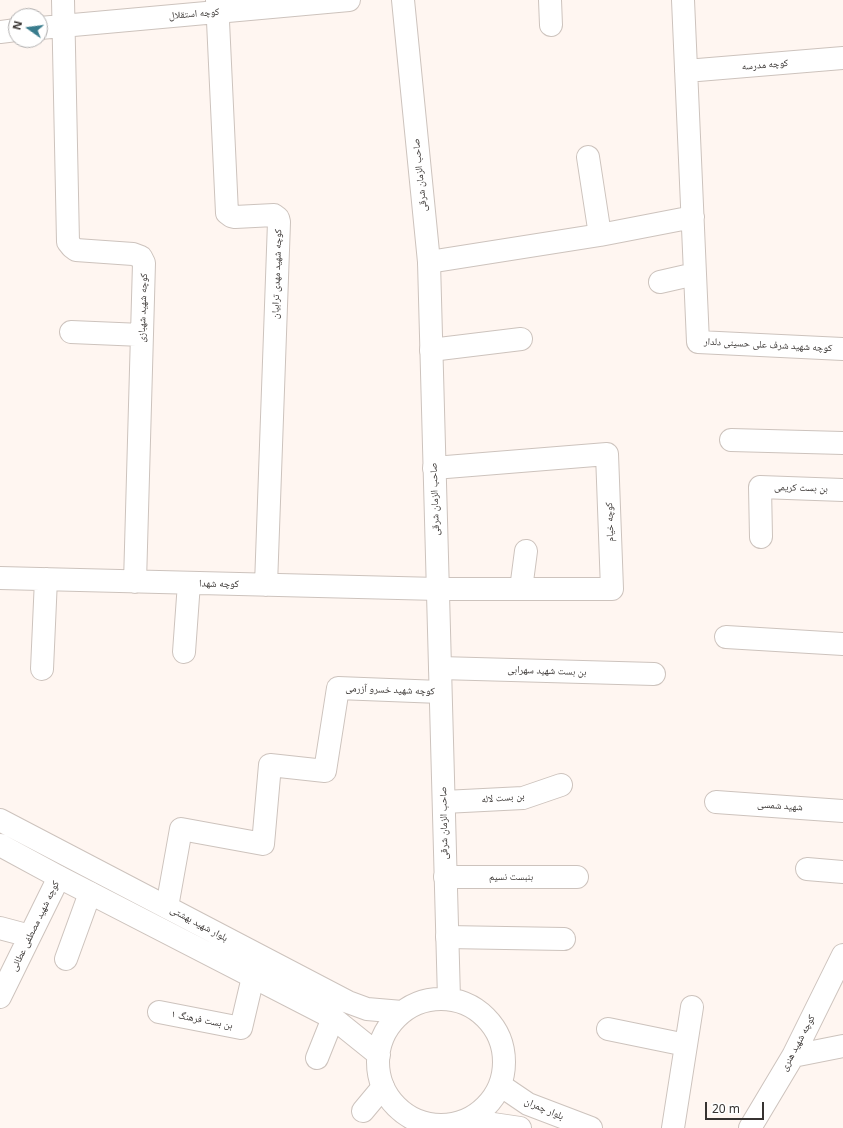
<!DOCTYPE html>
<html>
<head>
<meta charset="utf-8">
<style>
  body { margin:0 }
  #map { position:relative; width:843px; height:1128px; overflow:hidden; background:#fff6f1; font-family:"Noto Sans",sans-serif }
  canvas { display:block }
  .north { position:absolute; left:8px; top:8px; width:40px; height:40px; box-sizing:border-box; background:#fff; border:1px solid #afadad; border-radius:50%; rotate:284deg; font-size:11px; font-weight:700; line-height:16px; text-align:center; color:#373331 }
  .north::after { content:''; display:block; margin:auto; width:14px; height:18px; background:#397c8d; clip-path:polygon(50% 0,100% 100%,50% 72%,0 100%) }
  .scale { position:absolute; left:705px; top:1102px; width:59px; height:18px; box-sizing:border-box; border:2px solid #373331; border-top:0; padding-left:5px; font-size:12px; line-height:14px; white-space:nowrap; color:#373331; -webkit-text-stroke:3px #fff; paint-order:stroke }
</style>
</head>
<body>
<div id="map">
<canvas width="843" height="1128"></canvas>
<div class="north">N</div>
<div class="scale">20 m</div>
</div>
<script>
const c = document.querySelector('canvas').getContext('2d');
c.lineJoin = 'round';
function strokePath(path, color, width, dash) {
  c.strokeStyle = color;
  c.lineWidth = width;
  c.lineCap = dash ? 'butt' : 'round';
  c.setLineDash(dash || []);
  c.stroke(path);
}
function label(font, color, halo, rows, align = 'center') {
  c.font = font + ' "Noto Sans","Noto Naskh Arabic",sans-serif';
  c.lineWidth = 3;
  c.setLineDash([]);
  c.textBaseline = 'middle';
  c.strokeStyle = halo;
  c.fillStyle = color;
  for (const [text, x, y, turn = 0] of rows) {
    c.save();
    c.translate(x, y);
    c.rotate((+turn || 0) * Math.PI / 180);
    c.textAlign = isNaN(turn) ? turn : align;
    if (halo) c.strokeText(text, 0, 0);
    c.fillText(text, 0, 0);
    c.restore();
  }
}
const minor = new Path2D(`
  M63 0 68 242 72 247 76 250 133 254 141 257 144 263 135 582
  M217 0 227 213 231 216 235 217 274 215 278 218 279 222 266 585
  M550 0 551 25
  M683 0 698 342 843 349
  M40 28 349 0
  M0 32 16 30
  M686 71 843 58
  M588 157 600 235
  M429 262 600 235 693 217
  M660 282 695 274
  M71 332 142 335
  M431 350 521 339
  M731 440 843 443
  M761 537 760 487 843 490
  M0 578 438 589H612L607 454 434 468
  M521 589 526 551
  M726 637 843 644
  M184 652 189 583
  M440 668 654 674
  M42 669 46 579
  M444 802 523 798 561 785
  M716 802 843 811
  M807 869 843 872
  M445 877H577
  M167 907 181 829 263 844 270 765 325 771 338 688 440 692
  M0 928 30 936
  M447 937 564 939
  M66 959 90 893
  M0 997 59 877
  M159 1012 241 1028 253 977
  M608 1029 686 1045
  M793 1056 843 1046
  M317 1058 333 1018
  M363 1111 383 1087
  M673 1128 692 1007
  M750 1128 793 1056 843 955`);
const major = new Path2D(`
  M403 0 429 262 449 999
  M0 820 348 1002 367 1009 402 1012
  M0 845 59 877 333 1018 379 1055
  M378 1062a63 63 0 1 1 126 0a63 63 0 1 1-126 0Z
  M500 1085 528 1104 591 1128
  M466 1120 520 1128`);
const streetNames = [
  ["کوچه استقلال",194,14,-5],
  ["کوچه مدرسه",765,65,-5],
  ["صاحب الزمان شرقی",420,175,-96],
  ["کوچه شهید مهدی ترابیان",277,274,-88],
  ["کوچه شهید شهبازی",143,308,-88],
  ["کوچه شهید شرف علی حسینی دلدار",768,345,3],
  ["بن بست کریمی",801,488,2],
  ["صاحب الزمان شرقی",435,499,-92],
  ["کوچه خیام",610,522,-92],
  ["کوچه شهدا",219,584,1],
  ["بن بست شهید سهرابی",547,671,2],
  ["کوچه شهید خسرو آزرمی",390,690,2],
  ["بن بست لاله",503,798,-5],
  ["شهید شمسی",780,806,4],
  ["صاحب الزمان شرقی",444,823,-91],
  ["بنبست نسیم",511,877],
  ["بلوار شهید بهشتی",199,924,28],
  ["کوچه شهید مصطفی عطائی",35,926,-64],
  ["بن بست فرهنگ ۱",202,1020,11],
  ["کوچه شهید هنری",798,1043,-62],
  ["بلوار چمران",544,1109,23]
];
strokePath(minor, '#cdc3bd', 24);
strokePath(major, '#cdc3bd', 24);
strokePath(minor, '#fff', 22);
strokePath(major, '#fff', 22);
label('10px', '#373331', '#fff', streetNames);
</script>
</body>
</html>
